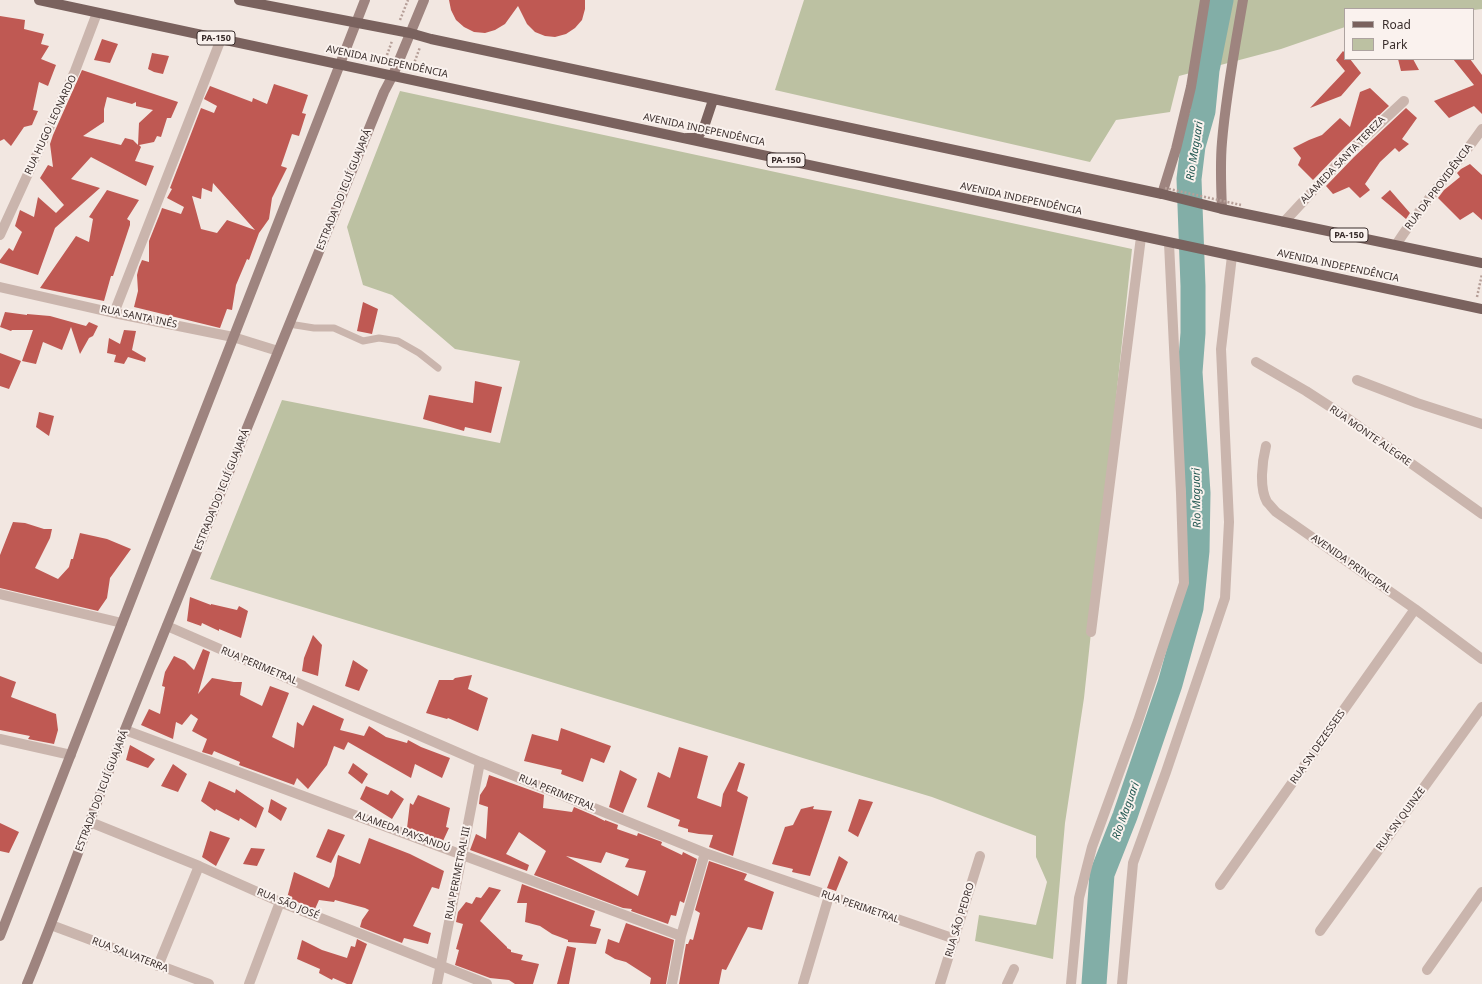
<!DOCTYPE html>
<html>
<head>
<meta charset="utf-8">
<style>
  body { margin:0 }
  #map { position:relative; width:1482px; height:984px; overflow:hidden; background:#f2e7e1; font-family:"Noto Sans",sans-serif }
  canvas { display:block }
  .legend { position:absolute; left:1344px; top:8px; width:130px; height:52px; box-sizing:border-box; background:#faf2ee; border:1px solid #ada3a0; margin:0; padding:5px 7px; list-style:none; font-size:12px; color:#392d2b }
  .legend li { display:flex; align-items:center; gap:8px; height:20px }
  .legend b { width:20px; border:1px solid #ada3a0 }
</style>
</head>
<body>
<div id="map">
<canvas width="1482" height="984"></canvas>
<ul class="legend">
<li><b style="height:5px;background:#7a625e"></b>Road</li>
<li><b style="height:11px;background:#bcc1a2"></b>Park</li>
</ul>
</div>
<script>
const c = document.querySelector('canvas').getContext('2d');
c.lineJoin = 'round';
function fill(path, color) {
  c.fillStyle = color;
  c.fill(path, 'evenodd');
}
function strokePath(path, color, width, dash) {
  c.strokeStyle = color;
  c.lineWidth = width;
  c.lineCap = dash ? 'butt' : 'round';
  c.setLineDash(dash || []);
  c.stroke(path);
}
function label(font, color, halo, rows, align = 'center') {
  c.font = font + ' "Noto Sans",sans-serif';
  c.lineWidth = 4;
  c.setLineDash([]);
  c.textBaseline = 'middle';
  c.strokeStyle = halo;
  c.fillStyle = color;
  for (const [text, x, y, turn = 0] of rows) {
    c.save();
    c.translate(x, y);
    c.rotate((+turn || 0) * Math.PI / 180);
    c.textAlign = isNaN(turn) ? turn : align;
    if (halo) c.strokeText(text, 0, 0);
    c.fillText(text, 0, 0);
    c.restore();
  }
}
const green = new Path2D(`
  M804 0H1482V9L1473 10V9H1345V27L1281 49 1179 76 1170 112 1116 120 1090 162 775 90Z
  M400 91 1132 249 1084 698 1065 823 1053 959 975 941 979 915 1036 925 1047 882 1036 857V836L932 797 210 579 282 400 500 443 520 361 455 349 392 295 363 285 347 227Z`);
const river = new Path2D(`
  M1094 984 1102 874 1125 816 1170 684 1191 608 1197 551 1198 493 1190 372 1193 333V286L1189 179 1193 146 1203 111 1207 70 1221 0`);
const building = new Path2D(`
  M449 0H585V9L582 20 575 28 566 34 555 37 545 36 535 32 527 24 518 6 505 24 495 30 485 33 474 32 464 27 456 20 451 10Z
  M0 16 25 20 24 29 44 34 41 44 49 46 41 59 56 65 48 86 39 82 33 110 38 111 32 125 24 127 11 146 4 139 0 141Z
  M102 39 118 44 110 63 94 60Z
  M1343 51 1345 53V59H1350L1361 73 1341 96 1310 108 1345 71 1336 60Z
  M152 53 169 56 163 74 154 72 148 69Z
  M1398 59H1413L1419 70 1401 71Z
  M1453 59H1470L1482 75V114L1474 106 1449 118 1434 101 1474 85Z
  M82 70 178 102 171 118H167L161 137 157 136 154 142 139 145 141 147 135 161 154 166 146 186 91 157 71 179 100 188 55 228 38 275 0 263V260L9 248 13 251 22 232 15 226 20 210 34 217 38 197 56 213 64 205 40 178 48 165 53 167 50 144 53 135ZM107 97 132 104 136 102V106L153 110 139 123 138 145 133 140 125 138 121 145 83 136 104 122V109Z
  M274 84 308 95 302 113 306 114 299 136 292 134 281 166 287 168 272 198 269 219 259 233 249 260 247 259 236 285 232 310 227 309 220 328 134 307 138 291 137 275 139 267 142 260 149 262V241L161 211 162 208 181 214 184 207 167 198 172 189 170 188 201 108 214 113 217 106 204 99 210 86 252 102 253 98 267 104ZM213 183 255 230 227 220 217 233 201 229 192 196 201 199 202 188 212 192Z
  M1370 88 1389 106 1345 147 1313 180 1298 165 1301 158 1293 148 1309 140 1322 135 1340 118 1350 127 1360 92Z
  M1406 108 1417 118 1402 139 1409 144 1399 152 1395 148 1380 162 1365 184 1370 190 1360 198 1349 187 1333 194 1326 186 1354 157Z
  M1470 164 1482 175V220L1473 212 1460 220 1438 198 1444 190 1460 177 1457 173 1461 169Z
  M107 190 139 200 127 219 130 221V225L113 276H111L104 301 40 288 76 236 89 242 93 219 89 217Z
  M1390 190 1410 213 1406 219 1381 198Z
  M363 302 378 309 372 334 357 331Z
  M5 312 27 315V314L50 316 86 326 89 322 98 326 93 336 89 338 80 354 71 327 62 350 43 342 36 364 22 361 33 330H12L11 331 0 327Z
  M124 330 136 331 132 350 146 358 145 362 128 357 124 364 114 362 116 355 107 353 109 338 120 344Z
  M0 353 21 361 9 389 0 386Z
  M475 381 502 387 491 433 465 427 464 431 423 419 429 395 473 403Z
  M39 412 54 416 49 436 36 427Z
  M13 522 25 523 44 529H52L50 538 35 568 58 579 69 567 71 559H73L80 533 107 539 131 549 110 578 107 598 98 611 0 588V555Z
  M190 597 211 605V604L237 610 239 606 248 611 241 638 219 629V631L202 623 201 626 187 621Z
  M313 635 322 645 318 676 302 671 304 658Z
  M203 649 210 652 198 694 212 678 234 682H242L240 695 262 706 270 686 289 693 272 737 294 748 297 722 303 726 313 705 344 719 340 730 364 736 369 726 386 737 407 743 408 740 421 747 450 758 442 778 415 764 411 778 348 742 344 750 334 746 327 765 308 789 297 778 294 785 239 765 240 762 214 751 212 755 202 752 207 739 192 731 198 719 191 714 182 725 176 722 173 739 141 725 149 709 160 714 165 687 162 686 165 672 174 656 185 661 194 670Z
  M353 660 368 670 359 691 345 686Z
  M472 675 468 689 488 698 478 731 448 718 447 719 426 713 439 680H453L455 678Z
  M0 676 16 682 11 697 56 714 58 730 54 744 28 739 30 736 0 730Z
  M561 728 611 746 604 763 591 758 583 782 561 774 562 770 524 761 532 734 558 741Z
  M130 745 155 759 148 768 126 760Z
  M679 747 708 756 697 798 721 807 723 794 739 762 745 764 737 791 748 797 733 856 709 847 713 835 699 834 688 832V829L678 826 680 820 647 807 658 772 670 778Z
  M353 763 368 774 362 784 348 773Z
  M173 764 187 774 178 792 161 786Z
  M620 770 637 779 623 813 609 807Z
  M489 775 544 795 543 808 572 812 574 807 595 816 605 821V820L618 825 617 829 637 836 638 833 662 842 661 845 682 855 683 852 697 859 684 903 680 901 676 916 671 915 668 924 631 911 632 909 623 908 534 875 546 851 519 832 506 854 529 865 527 871 470 850 476 834 486 839 488 807 479 804 480 795 486 786ZM606 852 629 859 625 867 646 871 638 896 566 856 601 863Z
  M209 781 235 793 236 789 264 808 256 828 240 818 239 821 216 809 215 811 201 801Z
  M366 786 388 795 391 790 404 799 392 819 360 799Z
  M418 795 450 808 446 827 449 828 443 841 407 828 410 803 413 805Z
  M271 799 287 808 281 821 268 812Z
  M859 799 873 802 858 837 848 831Z
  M814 806 813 809 832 811 810 876 792 872 793 869 772 864 785 827 793 825 801 809Z
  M0 823 19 832 9 853 0 851Z
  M328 829 345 835 331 863 316 857Z
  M210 831 230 838 216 866 202 857Z
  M369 838 410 854 444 871 439 889 432 887 413 926 431 933 428 944 404 938 402 943 360 927 362 920 369 910 365 908 335 900 334 902 319 900 315 909 287 898 294 872 329 888 334 876 338 855 360 864Z
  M251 848 265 849 257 866 243 864Z
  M839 856 848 862 836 891 827 888Z
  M709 861 747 874 744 880 774 892 762 930 748 927 726 970 722 969 719 984H679L686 944H688L690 939 693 940 700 913 695 910Z
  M522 884 595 911 590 926 601 929 596 944 568 942V940L552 934 540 926 525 922 527 903H517Z
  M489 887 501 890 480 921 507 947V948L511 950V952L523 955 521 960 539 964 533 984H515L509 980 490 978 455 965 459 950 456 949 463 924 456 922 458 912 466 902 472 904 476 897 481 898Z
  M626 923 674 940 666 984H650L651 978 626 962 615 959 605 953 608 939 619 943Z
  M357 939 367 944 352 984H347L333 978 332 980 319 973 320 969 297 959 302 940 322 950 347 958 351 946 355 947Z
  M567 946 576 948 569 984H557Z`);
const path = new Path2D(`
  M400 20 408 0
  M387 55 392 41
  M412 69 420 47
  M1477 297 1482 274`);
const service = new Path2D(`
  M289 324 314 328H334L363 341 379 338 398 341 419 353 438 368`);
const minor = new Path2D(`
  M1284 222 1349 152 1404 101
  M0 235 75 71 97 13
  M1396 245C1422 204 1454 169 1482 129
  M0 287 114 313 233 337 278 351
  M114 313 221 39
  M1256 362 1306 391 1343 415 1482 514
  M1357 380 1417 403 1482 424
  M1266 446C1262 462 1259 488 1267 502 1270 505 1273 509 1276 512L1415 609 1482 659
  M0 594 122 623
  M167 626 480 762 705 853 955 939
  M1091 632 1141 237
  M125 730 681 936
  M90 822 199 866 280 902 487 984
  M1220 885 1415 609
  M51 925 209 984
  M1320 931 1482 707
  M158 966 199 866
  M1427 970 1482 892
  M249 984 280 902
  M437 984 480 762
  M672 984 681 936 705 853
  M803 984 829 896
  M940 984 980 856
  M1007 984 1014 969
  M1071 984 1079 898 1092 847 1138 721 1184 583 1181 493 1169 243
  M1122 984 1133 863 1166 772 1225 598 1229 522 1221 349 1232 256`);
const tertiary = new Path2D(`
  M0 739 71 755`);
const secondary = new Path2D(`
  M1162 194 1176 149 1191 87 1205 0
  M1222 209C1221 187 1220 164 1222 142 1226 94 1235 47 1243 0
  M0 936 365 0
  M27 984C62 899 92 813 126 727 211 515 298 303 384 92L393 75 424 0`);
const primary = new Path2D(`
  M39 0 1482 309
  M239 0 410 33 431 39 1162 194 1222 209 1482 263
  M687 138H696L703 130 713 100`);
const pathBridge = new Path2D(`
  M1165 188 1241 205`);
const shields = [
  [216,38,38],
  [786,160,38],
  [1349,235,38]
];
const shieldNames = [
  ["PA-150",216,38],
  ["PA-150",786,160],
  ["PA-150",1349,235]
];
const streetNames = [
  ["AVENIDA INDEPENDÊNCIA",387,62,12],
  ["RUA HUGO LEONARDO",51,125,-65],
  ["AVENIDA INDEPENDÊNCIA",704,130,12],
  ["ALAMEDA SANTA TEREZA",1343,160,-46],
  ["RUA DA PROVIDÊNCIA",1439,187,-53],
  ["ESTRADA DO ICUÍ GUAJARÁ",344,190,-68],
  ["AVENIDA INDEPENDÊNCIA",1021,199,12],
  ["AVENIDA INDEPENDÊNCIA",1338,266,12],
  ["RUA SANTA INÊS",139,317,12],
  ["RUA MONTE ALEGRE",1370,436,35],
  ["ESTRADA DO ICUÍ GUAJARÁ",222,490,-68],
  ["AVENIDA PRINCIPAL",1351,564,35],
  ["RUA PERIMETRAL",259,666,23],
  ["RUA SN DEZESSEIS",1318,747,-55],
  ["ESTRADA DO ICUÍ GUAJARÁ",102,791,-69],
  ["RUA PERIMETRAL",557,793,22],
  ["RUA SN QUINZE",1401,819,-54],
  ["ALAMEDA PAYSANDÚ",403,832,20],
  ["RUA PERIMETRAL III",458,873,-79],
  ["RUA SÃO JOSÉ",288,904,22],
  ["RUA PERIMETRAL",860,907,19],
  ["RUA SÃO PEDRO",960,920,-73],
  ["RUA SALVATERRA",130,955,21]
];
const waterNames = [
  ["Rio Maguari",1195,151,-81],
  ["Rio Maguari",1197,498,-91],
  ["Rio Maguari",1126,811,-70]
];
fill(green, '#bcc1a2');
strokePath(river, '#82aea7', 25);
fill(building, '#bf5953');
strokePath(path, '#b69f98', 2.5, [2, 2]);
strokePath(service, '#cab5ad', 7);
strokePath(minor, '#cab5ad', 10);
strokePath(tertiary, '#cab5ad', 10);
strokePath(secondary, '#9e847f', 10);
strokePath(primary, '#7a625e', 10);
strokePath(pathBridge, '#b69f98', 2.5, [2, 2]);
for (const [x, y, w] of shields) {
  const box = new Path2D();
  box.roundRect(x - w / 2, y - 7, w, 14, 3);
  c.fillStyle = '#faf2ee';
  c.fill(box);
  strokePath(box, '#392d2b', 1);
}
label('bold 9px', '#392d2b', null, shieldNames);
label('10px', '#392d2b', '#faf2ee', streetNames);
label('italic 11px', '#235852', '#faf2ee', waterNames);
</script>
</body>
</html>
